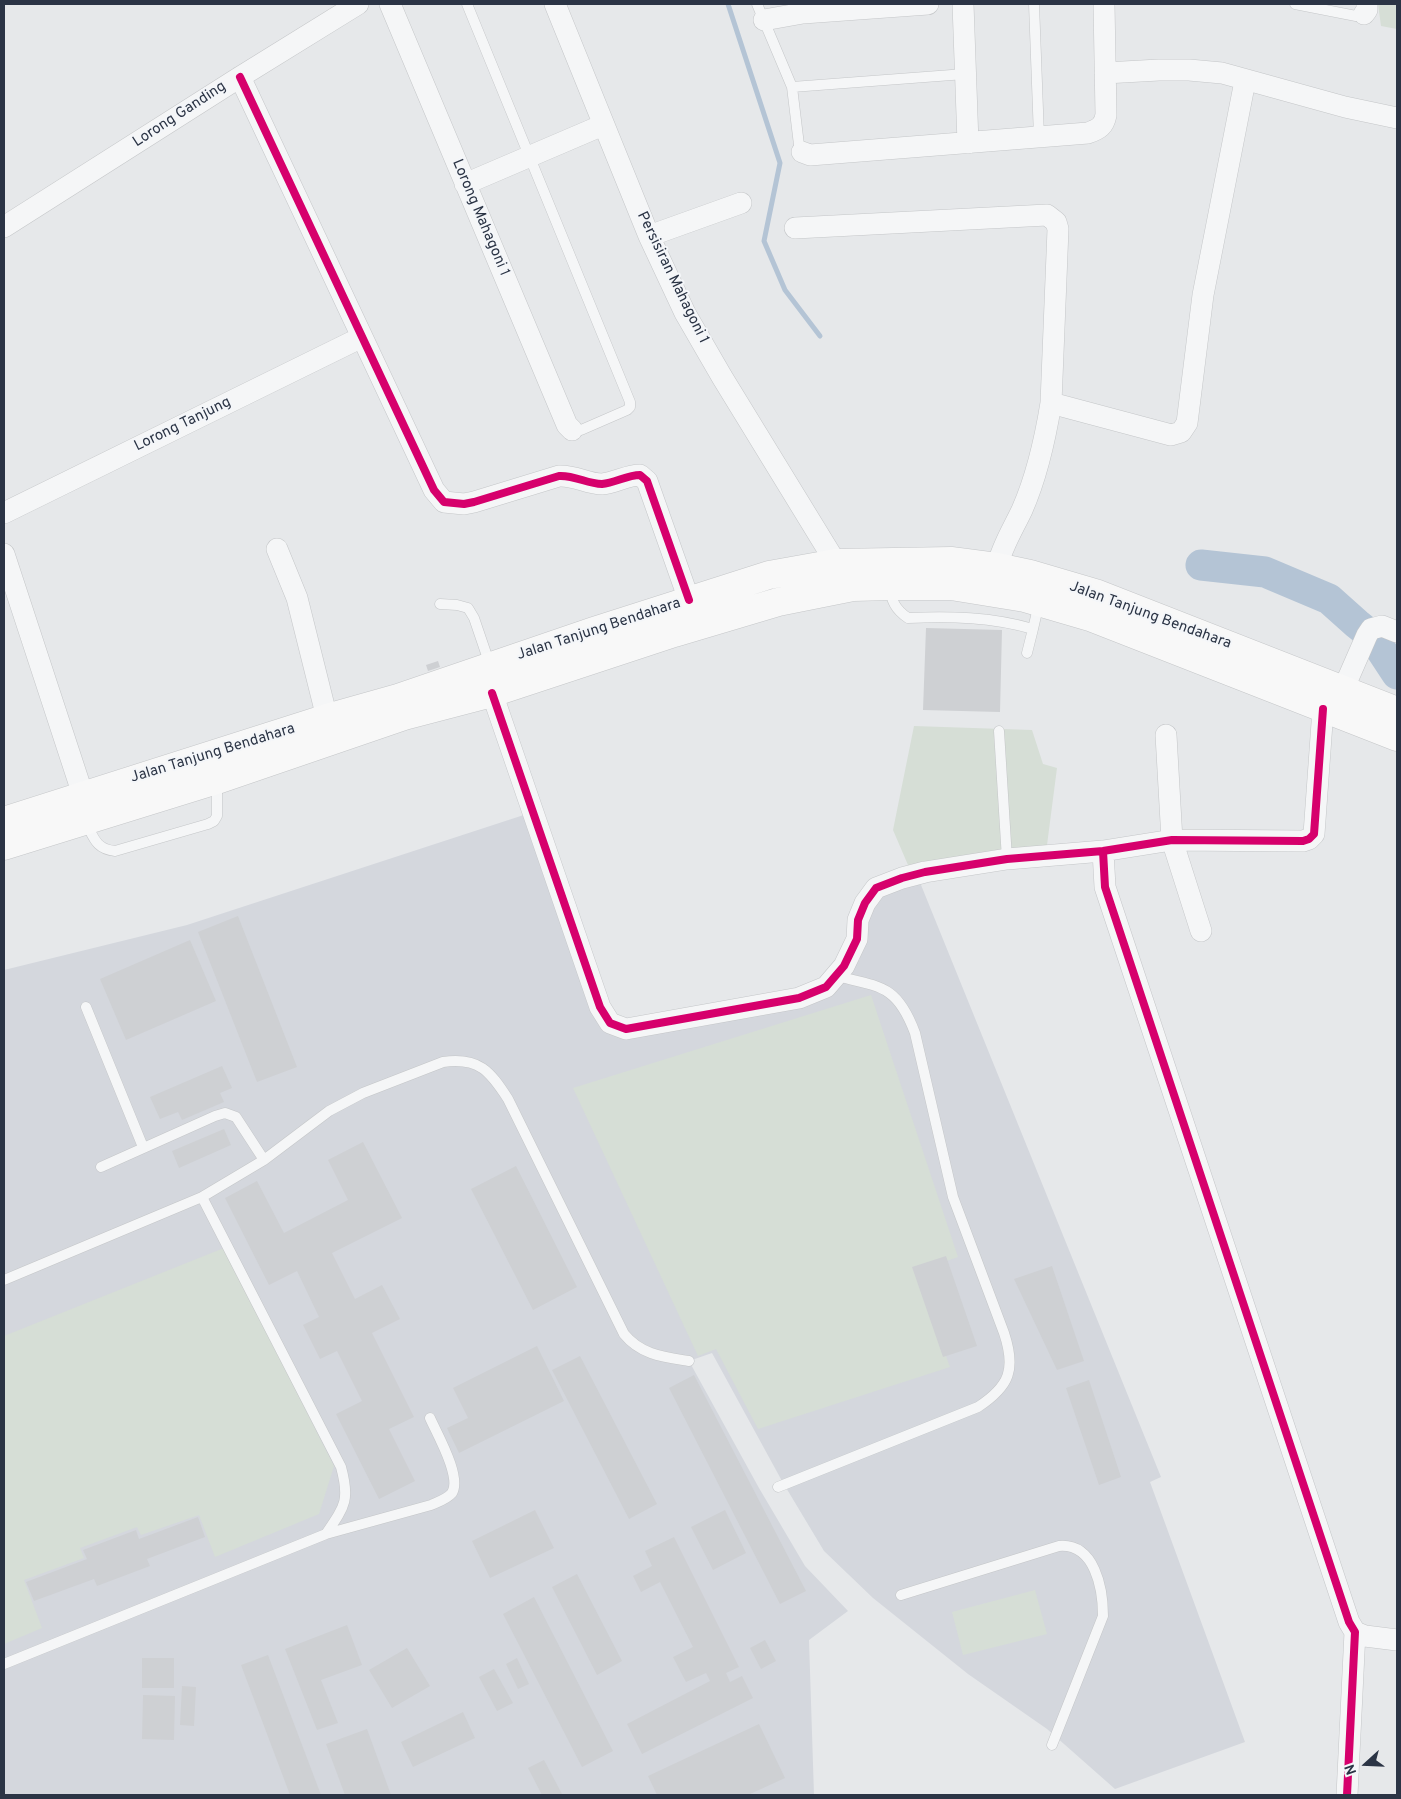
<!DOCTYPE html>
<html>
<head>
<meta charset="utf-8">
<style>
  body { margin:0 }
  #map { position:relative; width:1401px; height:1799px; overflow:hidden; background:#e6e8ea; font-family:Overpass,sans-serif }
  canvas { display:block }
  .frame { position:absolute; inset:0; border:5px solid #2b3445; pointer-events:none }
  .north { position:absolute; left:1341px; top:1739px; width:50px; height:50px; -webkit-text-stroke:4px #f4f6f9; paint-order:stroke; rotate:250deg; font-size:14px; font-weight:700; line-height:20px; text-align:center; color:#2b3445 }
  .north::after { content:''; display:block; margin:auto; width:18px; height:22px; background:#2b3445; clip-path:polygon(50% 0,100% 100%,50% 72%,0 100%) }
</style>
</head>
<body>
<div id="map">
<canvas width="1401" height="1799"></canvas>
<div class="frame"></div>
<div class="north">N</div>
</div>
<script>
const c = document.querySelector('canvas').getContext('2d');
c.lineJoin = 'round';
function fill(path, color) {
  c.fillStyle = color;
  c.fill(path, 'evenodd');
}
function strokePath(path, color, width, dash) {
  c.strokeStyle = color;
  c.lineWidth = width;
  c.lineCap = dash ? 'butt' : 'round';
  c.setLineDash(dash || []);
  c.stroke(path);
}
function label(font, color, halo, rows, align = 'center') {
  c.font = font + ' Overpass,sans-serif';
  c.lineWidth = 4;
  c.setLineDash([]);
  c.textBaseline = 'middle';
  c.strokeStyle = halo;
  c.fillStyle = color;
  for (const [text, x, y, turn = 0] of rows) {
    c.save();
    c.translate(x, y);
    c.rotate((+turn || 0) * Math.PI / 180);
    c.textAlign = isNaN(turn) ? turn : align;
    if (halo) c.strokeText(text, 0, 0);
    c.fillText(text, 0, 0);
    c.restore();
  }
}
const built = new Path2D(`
  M536 811 620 1038 846 976 860 959V939L878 891 919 880 1161 1477 1150 1482 1245 1742 1115 1789 1047 1729 968 1674 873 1598 824 1551 782 1481 712 1353 689 1361 759 1488 805 1566 848 1611 809 1640 814 1795H4V970L187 925Z`);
const green = new Path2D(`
  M1378 4H1397V29L1381 26Z
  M914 726 1032 730 1043 764 1057 768 1047 845 908 865 893 830Z
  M871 995 958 1257 915 1272 950 1367 758 1429 716 1349 698 1356 573 1088Z
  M224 1248 334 1466 319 1514 215 1557 199 1515 141 1535 137 1527 80 1548 84 1558 24 1580 42 1628 4 1644V1336Z
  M1035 1590 1047 1634 963 1655 952 1612Z`);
const stream = new Path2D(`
  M728 4 780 163 764 241 785 290 820 336`);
const river = new Path2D(`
  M1201 565 1265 572 1329 599 1357 624 1372 636 1397 674`);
const building = new Path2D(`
  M926 628 1002 630 1000 712 923 710Z
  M438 661 440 667 428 671 426 665Z
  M238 916 297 1067 257 1082 198 932Z
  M190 940 216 1001 126 1040 100 979Z
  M222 1066 232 1088 220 1093 224 1102 182 1120 178 1112 160 1119 150 1097Z
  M224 1129 231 1145 179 1168 172 1151Z
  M363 1142 402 1218 332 1253 355 1299 382 1285 400 1319 372 1333 414 1417 389 1429 415 1481 379 1499 336 1414 362 1401 337 1351 320 1359 303 1325 319 1317 297 1271 269 1285 225 1198 257 1181 284 1233 348 1200 328 1160Z
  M516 1166 577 1287 533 1310 471 1189Z
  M946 1256 977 1346 943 1357 912 1267Z
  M1052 1266 1084 1361 1057 1370 1014 1279Z
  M537 1346 564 1401 459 1453 447 1428 468 1418 453 1388Z
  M580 1356 657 1504 629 1519 552 1370Z
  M694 1375 806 1591 780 1604 669 1388Z
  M1089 1380 1121 1477 1099 1485 1066 1388Z
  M535 1510 554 1548 490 1578 472 1541Z
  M725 1510 746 1553 713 1570 691 1527Z
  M198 1517 205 1537 147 1559 150 1566 97 1586 94 1579 34 1601 26 1582 87 1559 83 1550 136 1530 139 1539Z
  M674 1537 739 1667 726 1673 730 1682 742 1676 753 1698 642 1754 627 1724 710 1681 706 1673 686 1682 673 1657 693 1647 660 1582 641 1592 633 1576 652 1566 645 1551Z
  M577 1574 622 1661 597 1675 552 1587Z
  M534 1597 613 1751 582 1767 503 1614Z
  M347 1625 362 1665 321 1680 338 1723 317 1730 285 1649Z
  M765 1640 776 1661 761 1669 750 1648Z
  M407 1648 430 1686 392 1708 369 1670Z
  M268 1655 321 1795H290L241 1665Z
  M142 1658H174V1688H142Z
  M517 1658 529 1684 518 1689 506 1664Z
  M494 1669 513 1703 497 1711 479 1677Z
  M182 1686 196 1687 194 1726 180 1725Z
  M143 1695 175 1696 174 1740 142 1739Z
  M463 1712 475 1738 413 1767 401 1742Z
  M759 1724 785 1778 748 1795H657L648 1776Z
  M367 1729 391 1795H345L326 1744Z
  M544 1760 562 1794 560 1795H542L528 1768Z`);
const service = new Path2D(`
  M467 4 630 402V407L627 410 581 430H572
  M757 4 792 87 799 145 802 152
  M1034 4 1039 137
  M1295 4 1356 16 1364 14
  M792 87 965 74
  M890 587C891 601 896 610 908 618 950 616 992 617 1033 629L1039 603
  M440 604 457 605 468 608 474 618 490 665
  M1027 653 1033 629
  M999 731 1007 859
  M86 823C94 838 96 849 115 851L208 824 214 821 217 816V781
  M86 1007 143 1147
  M101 1167 215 1116 225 1113 236 1117 264 1160
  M202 1197 264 1160 329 1111 363 1093 443 1062C479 1057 490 1071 508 1099L624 1334C641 1355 664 1357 689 1361
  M4 1280 202 1197 341 1467C350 1500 345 1506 326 1534L4 1664
  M778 1487 978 1407C1010 1386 1016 1369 1004 1333L953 1197 915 1033C897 985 881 987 836 976
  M326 1534 431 1505C438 1502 447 1499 452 1493 462 1477 437 1434 430 1418
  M901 1595 1059 1546C1095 1543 1103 1589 1103 1616L1052 1745`);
const minor = new Path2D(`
  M390 4 567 425 572 430
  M555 4 649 236 685 313 722 377 836 563
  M963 4 968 143
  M1364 14 1367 10V4
  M764 20 803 13 928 4
  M1105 73 1159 70H1189L1222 73 1345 107 1397 118
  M240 77 434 490 444 502 464 504 474 502 559 476C575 475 587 484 602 484 615 483 627 475 640 475L647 481 689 600
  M802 152 810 155 1088 133C1099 129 1104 126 1106 115L1104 4
  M465 184 603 125
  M4 227 240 77 358 4
  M795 228 1047 215 1056 222 1058 229 1051 403C1045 440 1037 476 1022 510 1013 529 1002 546 997 567
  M649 236 741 203
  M1051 403 1171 435 1181 432 1187 423 1203 295 1245 81
  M4 513 362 337
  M277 549 297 598 327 718
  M4 554 83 795
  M1343 690 1367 635 1371 629 1382 626 1397 632
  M492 693 600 1007 610 1023 626 1029 799 998 826 987 844 966 857 939 858 920 865 903 876 888 902 878 925 872 1007 859 1103 851 1172 840 1303 841 1309 839 1314 834 1323 709
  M1166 735 1172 840 1201 931
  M1103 851 1105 887 1349 1622 1355 1632 1347 1795
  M1355 1632 1365 1636 1397 1640`);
const secondary = new Path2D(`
  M4 821 327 718 398 698 594 631 769 575 836 563 951 561 997 567 1030 574 1098 594 1397 711
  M4 846 217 780 404 716 492 693 674 633 778 602 853 587 890 586H951L1025 598 1090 617 1397 737`);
const cycleway = new Path2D(`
  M240 77 434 490 444 502 464 504 474 502 559 476C575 475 587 484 602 484 615 483 627 475 640 475L647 481 689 600
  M492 693 600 1007 610 1023 626 1029 799 998 826 987 844 966 857 939 858 920 865 903 876 888 902 878 925 872 1007 859 1103 851 1172 840 1303 841 1309 839 1314 834 1323 709
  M1103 851 1105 887 1349 1622 1355 1632 1347 1795`);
const streetNames = [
  ["Lorong Ganding",180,115,-33],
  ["Lorong Mahagoni 1",480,218,67],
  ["Persisiran Mahagoni 1",672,278,64],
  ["Lorong Tanjung",183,425,-26],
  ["Jalan Tanjung Bendahara",1150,616,20],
  ["Jalan Tanjung Bendahara",599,630,-18],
  ["Jalan Tanjung Bendahara",213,754,-17]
];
fill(built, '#d4d7dd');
fill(green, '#d6ded6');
strokePath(stream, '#b4c4d5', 5);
strokePath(river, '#b4c4d5', 31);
fill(building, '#ced0d3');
strokePath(service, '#c4c6c8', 11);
strokePath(minor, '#c4c6c8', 22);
strokePath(secondary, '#c4c6c8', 29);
strokePath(service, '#f5f6f7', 10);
strokePath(minor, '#f5f6f7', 21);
strokePath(secondary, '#f8f8f8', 28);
strokePath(cycleway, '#d6006c', 8);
label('15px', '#2b3445', '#f4f6f9', streetNames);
</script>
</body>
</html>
